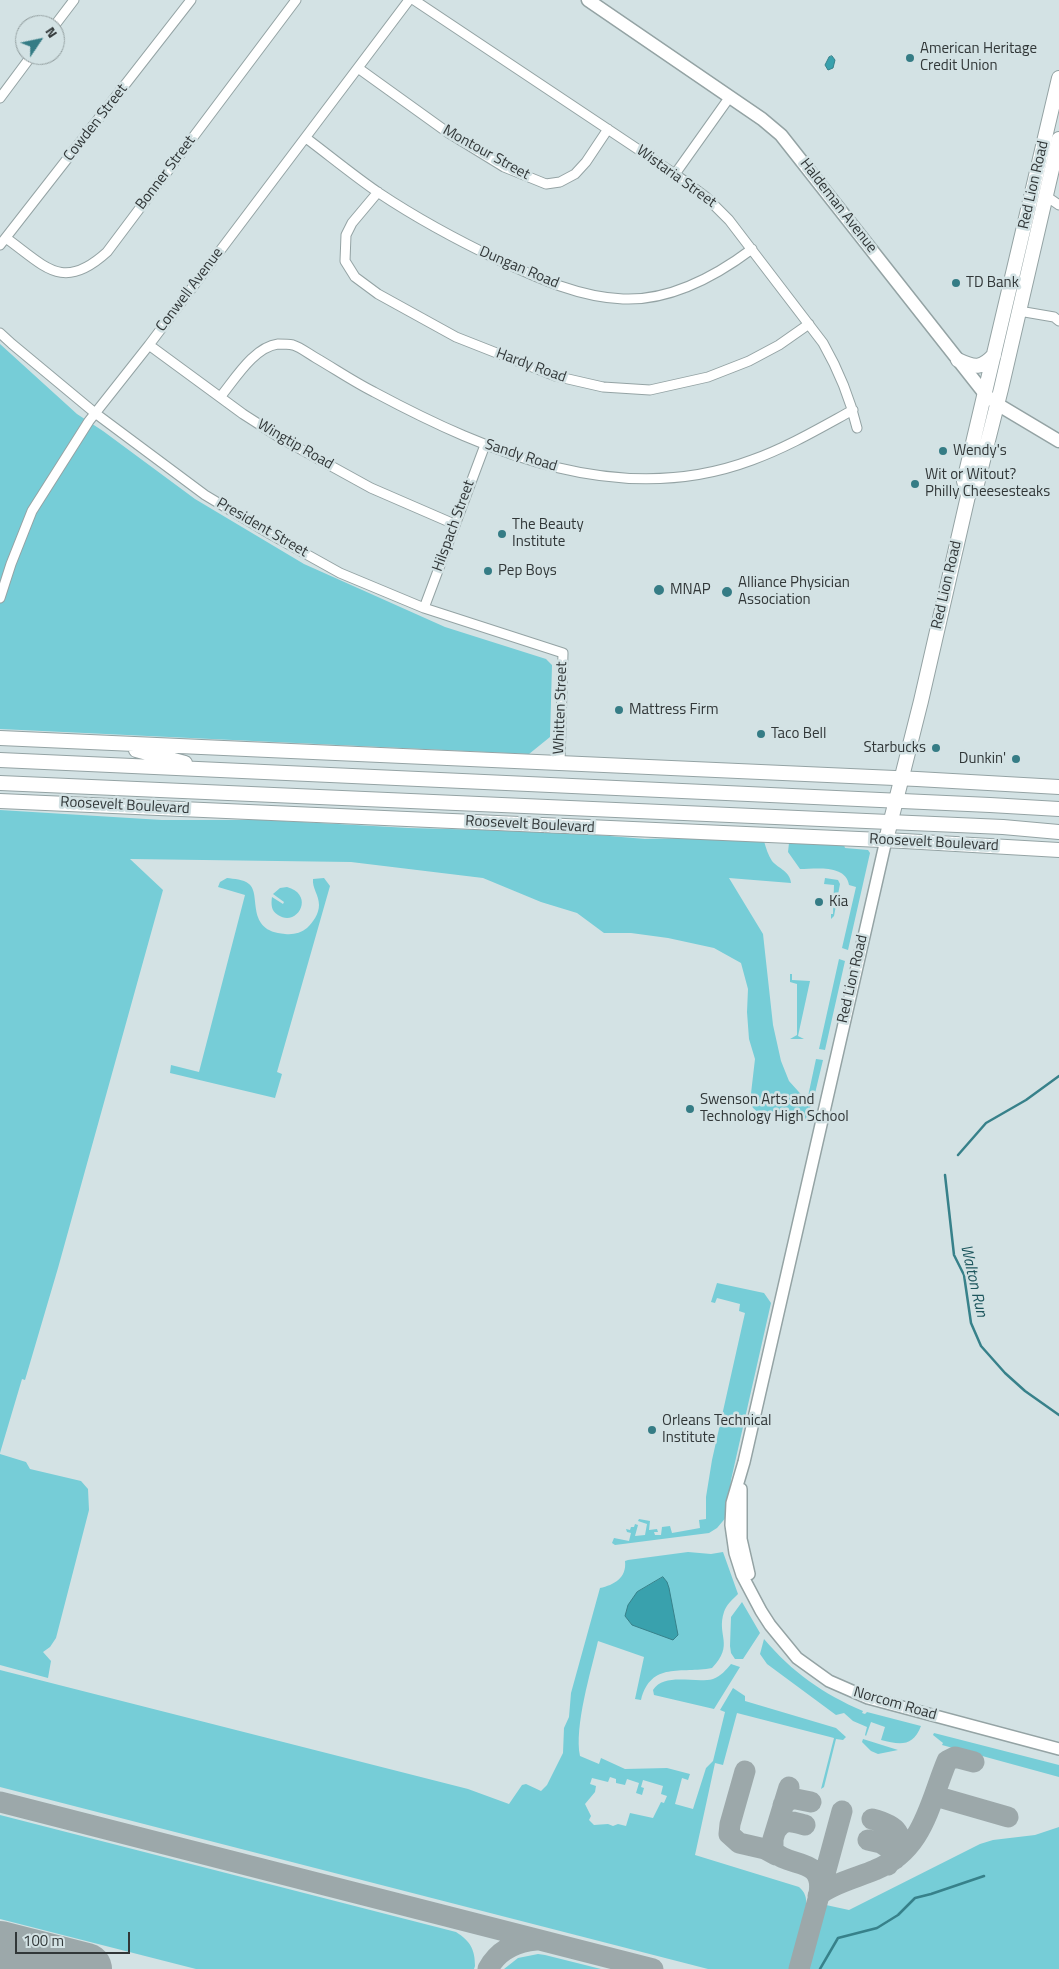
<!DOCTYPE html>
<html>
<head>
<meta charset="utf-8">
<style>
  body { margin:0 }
  #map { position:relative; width:1059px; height:1969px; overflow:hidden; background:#d3e2e4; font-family:"Titillium Web",sans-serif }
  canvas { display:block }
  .north { position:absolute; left:15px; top:15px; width:50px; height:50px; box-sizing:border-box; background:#d3e2e4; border:1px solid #929e9f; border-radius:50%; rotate:56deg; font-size:14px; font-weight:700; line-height:20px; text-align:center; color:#313738 }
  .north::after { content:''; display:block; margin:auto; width:18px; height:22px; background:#357c85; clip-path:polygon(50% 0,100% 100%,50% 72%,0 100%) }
  .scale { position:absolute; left:15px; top:1932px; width:115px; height:22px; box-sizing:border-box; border:2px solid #313738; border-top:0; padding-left:6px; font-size:15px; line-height:18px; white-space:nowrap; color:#313738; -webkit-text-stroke:4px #d3e2e4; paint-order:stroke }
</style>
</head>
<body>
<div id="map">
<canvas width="1059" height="1969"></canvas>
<div class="north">N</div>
<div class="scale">100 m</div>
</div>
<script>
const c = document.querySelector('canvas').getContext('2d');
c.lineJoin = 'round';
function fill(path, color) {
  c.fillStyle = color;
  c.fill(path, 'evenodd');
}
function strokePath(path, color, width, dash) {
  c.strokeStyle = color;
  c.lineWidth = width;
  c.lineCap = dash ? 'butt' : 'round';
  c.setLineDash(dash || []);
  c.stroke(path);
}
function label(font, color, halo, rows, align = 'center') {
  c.font = font + ' "Titillium Web",sans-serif';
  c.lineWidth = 5;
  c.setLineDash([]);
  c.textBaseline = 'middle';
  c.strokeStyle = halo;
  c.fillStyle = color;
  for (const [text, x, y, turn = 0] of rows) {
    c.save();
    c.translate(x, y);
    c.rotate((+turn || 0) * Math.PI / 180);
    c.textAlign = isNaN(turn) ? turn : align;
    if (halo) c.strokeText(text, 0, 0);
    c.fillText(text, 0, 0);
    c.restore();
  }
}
const green = new Path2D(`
  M0 344 77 414 103 431 195 499 304 564 445 627 546 659 552 665 550 737 529 754 0 729Z
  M0 810 162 820H266L409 828 562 832 645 839 691 838 764 841C766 848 768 855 772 861 779 869 790 871 791 883L729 878 763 934 773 1025 781 1061 789 1081 807 1101 816 1059 823 1060 812 1106 811 1105 806 1119 800 1121 760 1112 759 1113 753 1108 750 1102 755 1059 749 1039 747 1012 748 989 741 963 714 948 668 938 631 933H604L577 913 541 902 483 878 351 862 130 859 163 890 58 1268 25 1380 22 1379 0 1453Z
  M789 843 844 845 845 848 868 850 870 853 848 950 842 948 856 887 849 885C846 864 815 869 800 869L788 852Z
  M227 878C234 879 243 879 249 884 262 894 244 931 285 934 293 935 301 933 307 928 313 922 319 914 319 905 319 895 312 888 313 879L324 878 330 886 277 1072 282 1074 275 1098 170 1073 171 1065 199 1072 245 895 218 887 220 882Z
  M825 878 838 880 840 884 834 916 831 919V914H833L834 885 824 884Z
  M287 887C316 895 297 928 278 915 271 911 271 904 272 897L283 904 284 902 273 894 280 888Z
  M839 959 845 961 825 1050 819 1049Z
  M790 974H792V980L810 981 798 1036 804 1039H790L797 1035V984L790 982Z
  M717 1283 764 1293 771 1303 731 1480 728 1515 717 1528 709 1533 615 1545 612 1543 614 1538 629 1541 631 1533 627 1532 626 1529 630 1530 631 1527H634L635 1524 638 1525 635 1536 645 1535 647 1524 638 1521 639 1519 650 1521 649 1530 657 1529 658 1532H654L655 1535H661L662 1527 670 1526 672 1533 700 1528 699 1520 706 1519V1497L712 1460 745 1313 739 1311 740 1304 717 1298 715 1303 711 1302Z
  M0 1454 26 1462 30 1469 81 1481 88 1489 89 1510 56 1638 50 1647 43 1652 51 1661 48 1678 0 1665Z
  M688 1552 711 1554 723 1552 738 1594C733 1599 726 1605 724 1612 716 1636 735 1644 712 1668 681 1674 651 1661 641 1700L635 1699 644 1657 598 1641C591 1671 574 1727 580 1756L599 1764 601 1758 625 1769 667 1768 690 1774 688 1780 682 1778 675 1804 693 1809 706 1768 713 1761 725 1712 720 1710 733 1688 745 1696V1701L836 1728 846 1737 843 1740 836 1739 824 1787 821 1789 834 1738 737 1713 723 1765 715 1763 695 1855 799 1887C805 1892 807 1898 806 1906L790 1969H708L0 1787V1670L468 1789 509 1804 522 1785 526 1784 541 1791 547 1785 563 1753 564 1728 569 1717 571 1693 600 1588C614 1585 627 1578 625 1561L628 1560ZM610 1777 616 1779V1783L625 1785 627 1779 639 1783 636 1793 642 1795 644 1788 641 1787 643 1780 663 1786 661 1794 667 1796 664 1803 661 1802 653 1818 630 1813 626 1826 618 1824 613 1826 608 1824 594 1825 589 1820 591 1816 585 1804 595 1792 596 1786 590 1784 592 1778 608 1782Z
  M742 1602 760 1633 743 1659H735L731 1653 730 1646 731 1617Z
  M764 1639C792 1672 823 1694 863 1711L862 1713 865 1714 867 1712 921 1726C913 1747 900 1745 881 1740L885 1727 871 1722 866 1736 865 1735 867 1727 853 1721 844 1713 836 1715 767 1664 760 1654Z
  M731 1664 740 1667 714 1709 654 1695 653 1690C665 1672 695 1684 713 1679 721 1676 726 1670 731 1664Z
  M934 1733 1059 1765V1777L942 1745 943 1743 933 1735Z
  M863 1739 898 1750 878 1754 871 1751 862 1742Z
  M0 1815 456 1932C470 1941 475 1949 475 1966L474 1969H196L0 1919Z
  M1059 1827V1969H809L826 1905 849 1910 980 1844 993 1840 1035 1835Z
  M538 1954 545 1955 601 1969H504L518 1958Z`);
const water = new Path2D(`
  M832 56 835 60 833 68 828 70 825 65 829 57Z
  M663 1577 667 1582 669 1588 678 1635 673 1640 632 1625 625 1616 628 1605 637 1592Z`);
const stream = new Path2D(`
  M958 1155 986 1123 1026 1100 1059 1076
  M945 1175 954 1255 964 1275 971 1323 981 1346 1005 1373 1025 1391 1059 1415
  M820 1969 838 1938 877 1928 898 1915 915 1898 931 1894 984 1876`);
const taxiway = new Path2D(`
  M745 1771 730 1824 729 1834 739 1843 765 1849 776 1855
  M789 1787 773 1839V1850C786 1869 825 1855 819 1894
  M935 1796 1008 1817
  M0 1802 653 1969
  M783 1805 791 1798 811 1802
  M872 1819C896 1825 907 1834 895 1859
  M777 1829C785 1818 793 1822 805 1825
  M868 1840 881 1843 890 1849 892 1857 888 1865
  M818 1896C830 1884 859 1877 875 1870 924 1850 929 1804 947 1761L955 1757 974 1762
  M488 1969C498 1950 516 1942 536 1940
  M799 1969 842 1811`);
const runway = new Path2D(`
  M0 1947 86 1969`);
const minor = new Path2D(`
  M414 0 675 174 706 197 729 220 823 343C839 371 850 398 857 428
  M55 25 74 0
  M358 68 447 132 504 167 546 184 560 182 575 174 586 162 608 129
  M0 98 32 55
  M306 138C330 156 354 176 379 193 418 219 459 241 501 261 540 279 579 297 623 299 669 301 716 276 752 249
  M675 174 729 98
  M378 192 352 223 346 235 345 261 355 277 378 294 456 337 555 376 603 387 650 390 708 377 749 361 779 345 809 324
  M1046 196 1059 205
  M6 238C46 267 63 292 107 252L296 0
  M0 245 191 0
  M1019 311 1054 317 1059 321
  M0 333 12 344 95 413 205 495 270 534 340 573 424 608 563 653 560 763
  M149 345 243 414 282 439 371 488 454 524
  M221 396C235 379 254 347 278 344 282 344 288 344 293 345 300 347 309 354 316 358 335 369 354 382 374 392 490 454 621 509 752 460 788 447 820 428 853 410
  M0 598 11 564 32 511 89 421 149 345 409 0
  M424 608 485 445`);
const tertiary = new Path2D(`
  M886 840 744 1462 732 1503 731 1525 735 1553 742 1575 761 1611 770 1625 797 1658 829 1681 868 1698 1059 1749
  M741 1489V1539L749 1574`);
const secondary = new Path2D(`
  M588 0 762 119 781 135 985 394 997 404 1059 441`);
const primary = new Path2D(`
  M958 360C975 368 981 369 994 355
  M968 496 964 481 1059 78
  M886 840 921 701 968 496 977 484 1001 389 1059 139`);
const trunk = new Path2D(`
  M0 738 917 779 1059 787
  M136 750 185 763
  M0 760 990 805 1059 809
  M0 783 1003 827 1059 832
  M0 801 904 841 1059 850`);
const markers = [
  [910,58,5,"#357c85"],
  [956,283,5,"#357c85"],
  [943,451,5,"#357c85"],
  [915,484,5,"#357c85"],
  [502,534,5,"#357c85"],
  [488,571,5,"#357c85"],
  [659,590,6,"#357c85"],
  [727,592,6,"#357c85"],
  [619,710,5,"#357c85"],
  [761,734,5,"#357c85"],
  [936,748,5,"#357c85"],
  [1016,759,5,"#357c85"],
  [819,902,5,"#357c85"],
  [690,1109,5,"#357c85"],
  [652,1430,5,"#357c85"]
];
const poiNames = [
  ["American Heritage",920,49],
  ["Credit Union",920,66],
  ["TD Bank",966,283],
  ["Wendy's",953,451],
  ["Wit or Witout?",925,475],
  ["Philly Cheesesteaks",925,492],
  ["The Beauty",512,525],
  ["Institute",512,542],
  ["Pep Boys",498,571],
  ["Alliance Physician",738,583],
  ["Association",738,600],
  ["MNAP",670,590],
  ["Mattress Firm",629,710],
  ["Taco Bell",771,734],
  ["Starbucks",926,748,"right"],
  ["Dunkin'",1006,759,"right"],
  ["Kia",829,902],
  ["Swenson Arts and",700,1100],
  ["Technology High School",700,1117],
  ["Orleans Technical",662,1421],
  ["Institute",662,1438]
];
const streetNames = [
  ["Cowden Street",96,123,-52],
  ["Montour Street",486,153,29],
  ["Bonner Street",166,173,-53],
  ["Wistaria Street",676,177,36],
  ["Red Lion Road",1034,185,-77],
  ["Haldeman Avenue",838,206,52],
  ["Dungan Road",519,268,23],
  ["Conwell Avenue",190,290,-53],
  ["Hardy Road",531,366,20],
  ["Wingtip Road",295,445,30],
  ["Sandy Road",521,456,18],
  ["Hilspach Street",454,526,-70],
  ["President Street",262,528,30],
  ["Red Lion Road",947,585,-77],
  ["Whitten Street",561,708,-88],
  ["Roosevelt Boulevard",125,806,3],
  ["Roosevelt Boulevard",530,825,3],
  ["Roosevelt Boulevard",934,843,3],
  ["Red Lion Road",853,979,-77],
  ["Norcom Road",895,1704,16]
];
const waterNames = [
  ["Walton Run",973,1281,77]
];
fill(green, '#76cdd7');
fill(water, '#39a1ad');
strokePath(water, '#37818a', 1);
strokePath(stream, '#37818a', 2.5);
strokePath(taxiway, '#9ca8aa', 21);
strokePath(runway, '#9ca8aa', 52);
strokePath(minor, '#94a3a4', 11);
strokePath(tertiary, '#94a3a4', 14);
strokePath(secondary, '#94a3a4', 15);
strokePath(primary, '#94a3a4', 16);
strokePath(trunk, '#94a3a4', 16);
strokePath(minor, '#fff', 9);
strokePath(tertiary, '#fff', 11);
strokePath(secondary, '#fff', 12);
strokePath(primary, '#fff', 14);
strokePath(trunk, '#fff', 14);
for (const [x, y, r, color] of markers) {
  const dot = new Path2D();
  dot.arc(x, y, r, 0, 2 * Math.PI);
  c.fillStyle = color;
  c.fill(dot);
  strokePath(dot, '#d3e2e4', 2);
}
label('15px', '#313738', '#d3e2e4', poiNames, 'left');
label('15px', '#313738', '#d3e2e4', streetNames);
label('italic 16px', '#1d565d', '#d3e2e4', waterNames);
</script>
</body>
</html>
